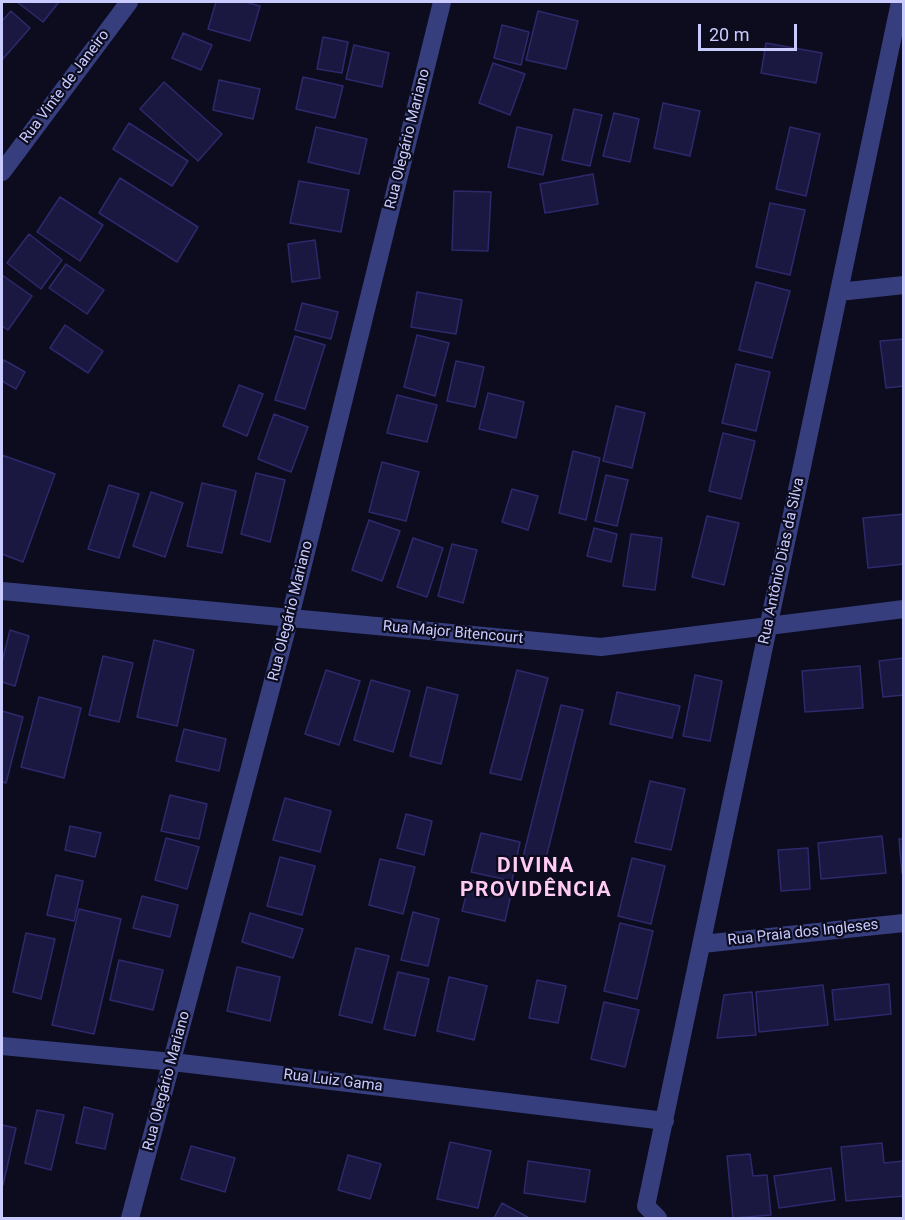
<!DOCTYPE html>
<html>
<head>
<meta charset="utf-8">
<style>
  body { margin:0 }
  #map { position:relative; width:905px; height:1220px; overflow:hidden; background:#0c0c1e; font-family:Roboto,sans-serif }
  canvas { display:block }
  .frame { position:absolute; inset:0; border:3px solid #c9cbff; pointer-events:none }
  .scale { position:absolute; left:698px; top:24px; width:99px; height:27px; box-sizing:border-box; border:3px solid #c9cbff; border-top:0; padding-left:8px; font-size:18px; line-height:21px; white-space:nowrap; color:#c9cbff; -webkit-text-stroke:4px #0c0c1e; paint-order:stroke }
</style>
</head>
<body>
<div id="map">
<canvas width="905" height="1220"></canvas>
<div class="frame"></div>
<div class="scale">20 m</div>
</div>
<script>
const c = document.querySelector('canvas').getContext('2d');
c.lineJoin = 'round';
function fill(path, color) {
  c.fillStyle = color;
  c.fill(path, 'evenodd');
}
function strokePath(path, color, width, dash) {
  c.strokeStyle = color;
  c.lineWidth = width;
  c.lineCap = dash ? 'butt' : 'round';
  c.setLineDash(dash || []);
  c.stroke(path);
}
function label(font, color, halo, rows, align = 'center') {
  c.font = font + ' Roboto,sans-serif';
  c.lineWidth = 4.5;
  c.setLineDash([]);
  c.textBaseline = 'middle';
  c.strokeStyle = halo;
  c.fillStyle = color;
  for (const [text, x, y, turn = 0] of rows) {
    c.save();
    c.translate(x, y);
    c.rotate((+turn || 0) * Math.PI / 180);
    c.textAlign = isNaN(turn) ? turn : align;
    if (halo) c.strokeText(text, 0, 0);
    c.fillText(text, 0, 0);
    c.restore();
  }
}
const building = new Path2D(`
  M17 2H59L43 22Z
  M216 2H245L260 6 250 41 208 29Z
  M11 11 30 28 2 60V21Z
  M538 11 578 21 566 69 526 60Z
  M502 25 529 32 521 65 494 58Z
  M183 33 212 45 201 70 172 58Z
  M323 37 348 42 342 73 317 69Z
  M766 43 822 53 816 83 761 73Z
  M354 45 389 53 382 87 346 79Z
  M493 63 525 74 510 115 479 103Z
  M303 77 343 86 335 118 296 109Z
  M219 80 260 89 253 119 213 110Z
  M164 82 222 134 198 161 140 109Z
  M663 103 700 111 690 156 654 148Z
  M574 109 602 115 590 166 562 160Z
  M614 113 639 119 630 162 603 156Z
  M129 123 188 161 172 186 113 149Z
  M316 127 367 139 359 174 308 162Z
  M517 127 552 135 543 175 508 167Z
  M790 127 820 134 806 196 776 189Z
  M593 174 598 204 545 213 540 184Z
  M120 178 198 227 177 262 99 213Z
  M299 181 349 190 341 232 290 223Z
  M454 191 491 192 488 251 452 250Z
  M60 197 103 225 80 261 37 232Z
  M770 203 805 210 790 275 756 267Z
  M29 234 62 260 41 289 7 263Z
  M315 240 320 278 292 282 288 244Z
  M66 264 104 290 87 314 49 288Z
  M2 275 32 296 8 330 2 326Z
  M756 282 790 291 772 358 739 350Z
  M417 292 462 300 456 334 411 327Z
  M302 303 338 312 331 339 295 330Z
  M65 325 103 351 88 373 50 348Z
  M417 335 449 343 435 396 404 387Z
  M295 336 325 345 305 409 275 400Z
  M904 339V386L886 388 880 341Z
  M4 360 25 372 16 389 2 381V365Z
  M456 361 484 367 475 407 447 401Z
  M736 364 770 372 756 431 722 423Z
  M239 385 263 394 247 436 223 426Z
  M488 393 524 402 516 438 479 429Z
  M397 395 437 405 427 442 387 433Z
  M616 406 645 413 632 468 603 461Z
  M274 414 308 427 291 472 258 459Z
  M723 433 755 441 741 499 709 491Z
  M573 451 600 458 586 520 559 513Z
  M2 455 55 474 23 562 2 554Z
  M382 462 419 472 406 521 369 512Z
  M256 473 285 480 270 542 241 534Z
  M606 475 628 480 617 526 595 521Z
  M202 483 236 491 222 553 187 546Z
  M109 485 139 494 119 558 88 549Z
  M512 489 538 496 528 530 502 522Z
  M151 492 183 503 165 557 133 546Z
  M904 514V564L868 568 863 518Z
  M707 516 739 523 724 585 692 577Z
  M369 520 400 531 382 581 352 570Z
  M594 528 617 534 611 562 587 556Z
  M631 534 662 538 655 590 623 586Z
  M413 538 443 548 427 597 397 587Z
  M452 544 477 550 463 603 438 596Z
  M10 630 29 636 15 686 2 682V662Z
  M154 640 194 650 177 726 137 717Z
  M103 656 133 663 119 722 89 715Z
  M904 658V695L883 697 879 661Z
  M860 666 863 708 805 712 802 671Z
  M326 670 360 681 339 745 305 734Z
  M517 670 548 678 521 780 490 773Z
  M695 675 722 681 710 741 683 736Z
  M371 680 410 691 393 752 354 740Z
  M427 687 458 695 441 764 410 756Z
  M617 692 680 706 672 738 610 724Z
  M39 697 81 708 64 778 21 767Z
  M561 705 583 710 544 866 522 861Z
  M2 711 23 717 6 783 2 782Z
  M184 729 226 739 219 771 176 761Z
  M650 781 685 789 671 850 635 842Z
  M170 795 207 804 199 839 161 831Z
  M285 798 331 811 320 852 273 840Z
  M406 814 432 821 424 855 397 848Z
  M70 826 101 833 95 857 65 850Z
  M481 833 520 842 512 881 471 872Z
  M882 836 886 873 821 879 818 843Z
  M166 838 199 847 187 889 155 880Z
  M899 839H904V873H902Z
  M808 848 810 889 781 891 778 850Z
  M280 857 315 866 302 915 267 906Z
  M632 858 665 866 651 924 618 916Z
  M380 859 415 867 403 914 369 905Z
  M56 875 83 881 74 921 47 915Z
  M470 880 512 890 505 921 462 911Z
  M142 896 178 905 170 937 133 928Z
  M79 909 121 919 94 1034 52 1025Z
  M413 912 439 919 428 966 401 960Z
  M250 913 303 929 293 958 242 942Z
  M620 923 653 931 637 999 604 991Z
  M26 933 55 939 41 999 13 992Z
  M356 948 389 956 372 1023 339 1015Z
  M119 960 163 970 153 1010 110 1000Z
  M237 967 280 977 270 1021 227 1011Z
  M398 972 429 979 415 1036 384 1029Z
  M449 977 487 986 474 1040 437 1031Z
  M537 980 566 986 558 1023 529 1018Z
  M889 984 891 1014 835 1020 832 990Z
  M823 985 828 1025 759 1032 756 992Z
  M752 992 756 1035 717 1038 724 995Z
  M604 1002 639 1010 625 1067 591 1059Z
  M84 1107 113 1114 105 1149 76 1143Z
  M37 1110 64 1115 51 1170 25 1163Z
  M2 1125 16 1128 3 1185 2 1184Z
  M450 1142 491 1151 478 1208 437 1199Z
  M882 1143 884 1163 904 1161V1196L846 1201 841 1147Z
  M191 1146 235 1158 225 1192 181 1179Z
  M750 1154 753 1176 767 1175 771 1215 733 1218 727 1156Z
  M348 1155 381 1164 370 1199 338 1190Z
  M528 1161 590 1170 585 1202 524 1193Z
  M831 1168 835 1200 779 1208 774 1176Z
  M502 1203 529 1218H494Z`);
const minor = new Path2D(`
  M2 172 129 2
  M839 292 904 285
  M2 591 601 647 904 609
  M702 944 904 923
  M2 1046 173 1062 665 1121
  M130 1218 290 617 442 2
  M658 1218 646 1206 900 2`);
const streetNames = [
  ["Rua Vinte de Janeiro",65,87,-53],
  ["Rua Olegário Mariano",408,139,-76],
  ["Rua Antônio Dias da Silva",782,561,-78],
  ["Rua Olegário Mariano",291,611,-76],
  ["Rua Major Bitencourt",453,633,5],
  ["Rua Praia dos Ingleses",803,933,-6],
  ["Rua Olegário Mariano",167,1081,-75],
  ["Rua Luiz Gama",333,1081,7]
];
const districtNames = [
  ["DIVINA",536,867],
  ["PROVIDÊNCIA",536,891]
];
fill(building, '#1a1840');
strokePath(building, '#2d296c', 1.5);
strokePath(minor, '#363e7e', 18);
label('15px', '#c9cbff', '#0c0c1e', streetNames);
c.letterSpacing = '1.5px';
label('bold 21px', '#ffcbf4', '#0c0c1e', districtNames);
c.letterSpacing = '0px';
</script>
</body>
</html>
